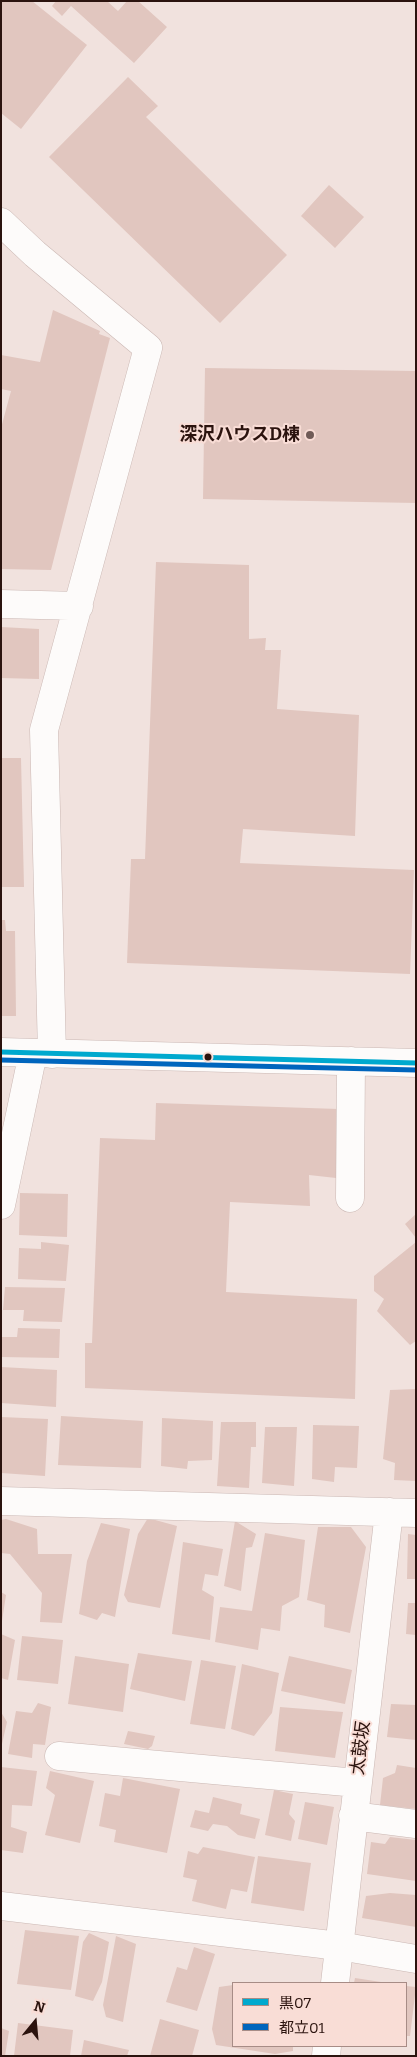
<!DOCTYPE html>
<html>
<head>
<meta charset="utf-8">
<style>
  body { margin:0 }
  #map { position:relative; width:417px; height:2057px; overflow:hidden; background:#f1e2de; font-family:Bitter,"Noto Sans JP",serif }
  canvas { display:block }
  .frame { position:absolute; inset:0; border:2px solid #2b130e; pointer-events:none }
  .legend { position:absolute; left:232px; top:1982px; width:175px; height:65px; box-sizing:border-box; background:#f9ddd6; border:1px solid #a78c86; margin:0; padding:6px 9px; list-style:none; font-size:15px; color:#2b130e }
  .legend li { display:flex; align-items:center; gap:10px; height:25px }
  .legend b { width:25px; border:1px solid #a78c86 }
  .north { position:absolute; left:10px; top:1997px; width:50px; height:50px; -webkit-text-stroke:4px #f9ddd6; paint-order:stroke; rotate:17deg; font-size:14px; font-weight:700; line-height:20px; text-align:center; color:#2b130e }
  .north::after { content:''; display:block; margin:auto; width:18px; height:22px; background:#2b130e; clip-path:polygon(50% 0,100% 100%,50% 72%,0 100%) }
</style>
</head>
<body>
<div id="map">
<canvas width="417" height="2057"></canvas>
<div class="frame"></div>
<ul class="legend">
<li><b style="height:6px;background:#00a9ce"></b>黒07</li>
<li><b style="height:6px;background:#0065bd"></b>都立01</li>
</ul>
<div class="north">N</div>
</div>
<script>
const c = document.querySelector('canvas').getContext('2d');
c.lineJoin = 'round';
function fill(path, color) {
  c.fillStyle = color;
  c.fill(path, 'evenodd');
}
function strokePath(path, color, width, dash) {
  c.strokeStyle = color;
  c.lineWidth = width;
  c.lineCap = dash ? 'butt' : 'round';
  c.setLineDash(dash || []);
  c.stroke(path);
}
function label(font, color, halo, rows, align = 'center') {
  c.font = font + ' Bitter,"Noto Sans JP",serif';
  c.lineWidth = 4;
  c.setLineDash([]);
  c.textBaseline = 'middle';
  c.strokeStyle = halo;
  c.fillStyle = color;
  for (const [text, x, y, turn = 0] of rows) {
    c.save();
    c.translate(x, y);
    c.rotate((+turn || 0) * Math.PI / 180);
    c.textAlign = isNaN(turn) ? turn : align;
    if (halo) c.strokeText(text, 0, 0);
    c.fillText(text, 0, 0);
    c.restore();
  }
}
const building = new Path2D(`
  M1 1H32L87 45 21 129 1 113Z
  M56 1H107L118 11 127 1H138L167 27 134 63 71 6 62 16 52 6Z
  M128 77 158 106 146 117 287 255 220 323 49 157Z
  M329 185 364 217 335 248 301 216Z
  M53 310 100 331 99 334 110 338 51 570 1 569V428L11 391 1 389V355L40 362Z
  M205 368 416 371V503L203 499Z
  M156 562 249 565V639L266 638 265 650H281L277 709 359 715 355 836 243 829 240 863 414 870 410 974 127 963 131 859H145Z
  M1 627 39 629V679L1 678Z
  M1 758H21L24 887H1Z
  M1 920H5L6 931H15L16 1016H1Z
  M156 1103 339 1109 336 1178 309 1175 310 1206 230 1202 226 1292 357 1299 355 1399 85 1388V1343H92L100 1138 155 1140Z
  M20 1193 68 1194 67 1237 19 1235Z
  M416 1214V1238L405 1224Z
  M41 1242 69 1245 66 1281 18 1279 19 1248 41 1249Z
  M416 1242V1341L410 1345 377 1311 384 1299 374 1291V1276Z
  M5 1287 65 1288 62 1322 23 1321 24 1310H3Z
  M18 1328 60 1329 59 1358 1 1357V1337H17Z
  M1 1367 57 1370 56 1407 1 1403Z
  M416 1389V1481L394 1480 395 1463 383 1459 390 1390Z
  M61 1416 143 1421 141 1468 58 1465Z
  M1 1417 48 1419 45 1476 1 1473Z
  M162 1418 213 1421 212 1460 188 1461 187 1469 161 1466Z
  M221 1422H256V1447H251L249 1488 217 1486Z
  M313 1425 359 1426 357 1468 335 1467 334 1482 312 1479Z
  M265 1427H297L294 1486 262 1483Z
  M148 1518 177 1526 160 1608 128 1602 124 1595 138 1534Z
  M6 1519 37 1529 38 1554H72L62 1623 40 1622 42 1593 10 1554 1 1553V1520Z
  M235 1521 256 1534 252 1547 246 1548 241 1591 224 1586Z
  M101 1523 130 1529 115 1617 102 1613 97 1620 79 1614 87 1561Z
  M318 1527H351L366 1547 350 1633 324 1627 325 1605 307 1600Z
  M265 1533 305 1540 299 1597 282 1606 280 1631 261 1628 258 1650 215 1642 220 1607 252 1611Z
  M408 1534 416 1535V1579H407Z
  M183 1542 223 1549 218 1576 205 1574 202 1590 214 1597 210 1640 172 1634Z
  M1 1592 6 1595 2 1621H1Z
  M408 1603H416V1635L406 1634Z
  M1 1634 15 1640 8 1680 1 1678Z
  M22 1636 63 1640 58 1684 17 1680Z
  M138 1653 192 1661 185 1701 130 1689Z
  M75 1656 129 1664 123 1712 68 1704Z
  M289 1656 352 1670 345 1704 281 1691Z
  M201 1660 236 1666 225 1729 190 1724Z
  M242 1664 279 1673 272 1713 254 1736 231 1729Z
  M38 1703 51 1707 45 1745 33 1744 32 1758 8 1754 16 1711 32 1713Z
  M391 1704 416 1705V1740L387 1737Z
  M280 1707 343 1712 335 1758 275 1751Z
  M1 1712 7 1722 2 1744 1 1743Z
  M128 1731 155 1736 152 1746 148 1749 124 1744Z
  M397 1765 416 1768V1809L380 1805 383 1778 395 1773Z
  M1 1767 37 1771 32 1806 12 1805 11 1827 27 1832 23 1853 1 1850Z
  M50 1771 94 1781 80 1843 45 1835 55 1795 46 1788Z
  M123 1778 180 1789 167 1853 114 1842 116 1830 99 1826 105 1793 120 1796Z
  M274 1790 293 1794 289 1814 295 1821 291 1841 265 1835Z
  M213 1797 242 1804 240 1814 260 1819 255 1839 238 1835 227 1826 213 1824 208 1831 190 1827 195 1810 209 1813Z
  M305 1802 334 1807 327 1845 298 1839Z
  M390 1837 416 1840V1881L367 1874 371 1842 385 1844Z
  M203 1847 255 1857 247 1892 231 1889 226 1909 192 1901 197 1880 183 1877 188 1851 198 1854Z
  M258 1856 311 1863 304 1911 251 1903Z
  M390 1893 416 1895V1927L362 1918 366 1896Z
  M25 1930 79 1936 71 1990 17 1984Z
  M89 1933 109 1942 102 1982 93 2001 75 1996 83 1942Z
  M116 1936 136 1944 123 2022 106 2017 103 2005Z
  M194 1947 215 1954 197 2011 166 2002 177 1967 187 1970Z
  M355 1978 381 1982V1983H354Z
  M233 1985V2046H293V2051L275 2054 216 2045 212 2029 219 1987Z
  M406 1986 416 1987 410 2036H406Z
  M160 2019 199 2030 192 2056H150Z
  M18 2023 73 2030 70 2056H14Z
  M1 2028 9 2031 5 2056H1Z
  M84 2040 129 2050 127 2056H81Z`);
const minor = new Path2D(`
  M1 222 35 254 148 348 44 730 52 1054
  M1 604 79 606
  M1 1052 416 1063
  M350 1198 351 1061
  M1 1205 33 1053
  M1 1501 416 1513
  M59 1756 357 1783
  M353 1816 416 1824
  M1 1906 339 1946 416 1959
  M335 1983 389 1512
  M326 2056 327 2046`);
const bus1 = new Path2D(`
  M1 1052 416 1063`);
const bus2 = new Path2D(`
  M1 1060 416 1070`);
const markers = [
  [310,435,5,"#705b57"],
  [208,1057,4.5,"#2b130e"]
];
const poiNames = [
  ["深沢ハウスD棟",300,435]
];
const streetNames = [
  ["太鼓坂",361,1748,-83]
];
fill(building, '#e1c6bf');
strokePath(minor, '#cab7b3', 29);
strokePath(minor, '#fdfbfa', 28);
strokePath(bus1, '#00a9ce', 5);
strokePath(bus2, '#0065bd', 5);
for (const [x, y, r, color] of markers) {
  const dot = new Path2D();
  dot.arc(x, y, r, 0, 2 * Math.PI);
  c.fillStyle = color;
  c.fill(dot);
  strokePath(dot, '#f9ddd6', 2);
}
label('bold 18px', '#2b130e', '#f9ddd6', poiNames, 'right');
label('18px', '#2b130e', '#f9ddd6', streetNames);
</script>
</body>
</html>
